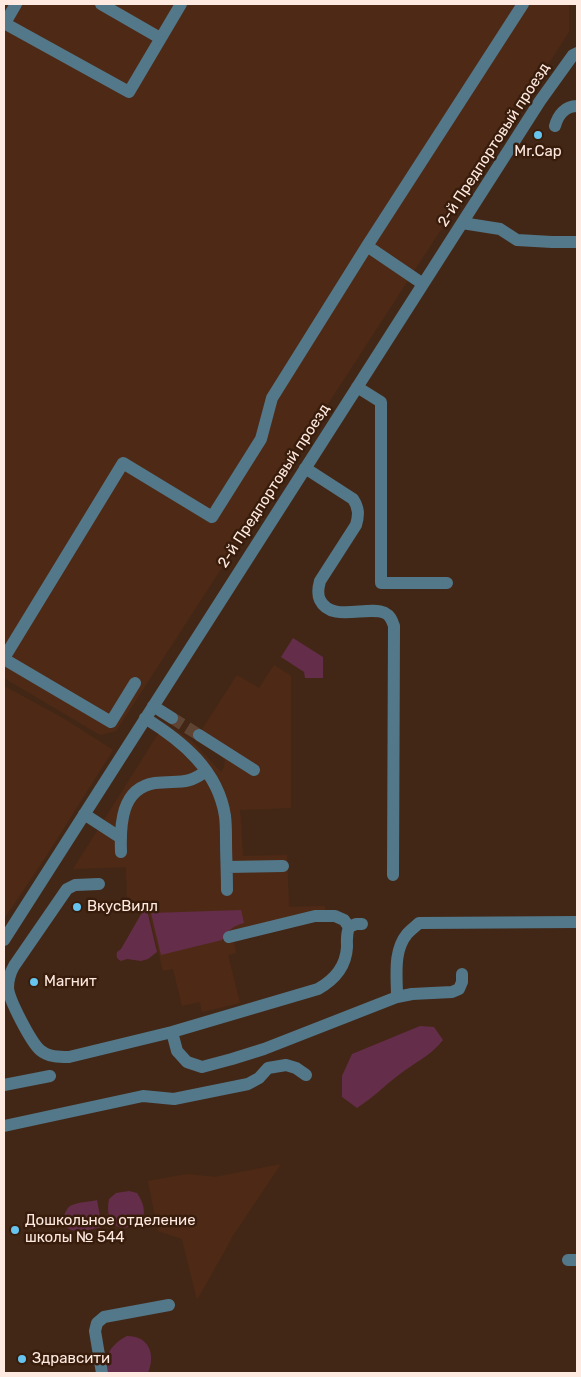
<!DOCTYPE html>
<html>
<head>
<meta charset="utf-8">
<style>
  body { margin:0 }
  #map { position:relative; width:581px; height:1377px; overflow:hidden; background:#432716; font-family:Rubik,sans-serif }
  canvas { display:block }
  .frame { position:absolute; inset:0; border:5px solid #feeae0; pointer-events:none }
</style>
</head>
<body>
<div id="map">
<canvas width="581" height="1377"></canvas>
<div class="frame"></div>
</div>
<script>
const c = document.querySelector('canvas').getContext('2d');
c.lineJoin = 'round';
function fill(path, color) {
  c.fillStyle = color;
  c.fill(path, 'evenodd');
}
function strokePath(path, color, width, dash) {
  c.strokeStyle = color;
  c.lineWidth = width;
  c.lineCap = dash ? 'butt' : 'round';
  c.setLineDash(dash || []);
  c.stroke(path);
}
function label(font, color, halo, rows, align = 'center') {
  c.font = font + ' Rubik,sans-serif';
  c.lineWidth = 5;
  c.setLineDash([]);
  c.textBaseline = 'middle';
  c.strokeStyle = halo;
  c.fillStyle = color;
  for (const [text, x, y, turn = 0] of rows) {
    c.save();
    c.translate(x, y);
    c.rotate((+turn || 0) * Math.PI / 180);
    c.textAlign = isNaN(turn) ? turn : align;
    if (halo) c.strokeText(text, 0, 0);
    c.fillText(text, 0, 0);
    c.restore();
  }
}
const built = new Path2D(`
  M4 4H569V32L116 731 100 735 4 678Z
  M274 665 291 676V808L240 810 243 856 287 855 289 907 325 906V921H318L234 942 236 953 228 955 240 1003 202 1012 200 1002 182 1006 173 969 163 971 146 901 127 902 126 867 73 869 165 723 192 741 221 772 224 767 225 761 221 756 195 740 237 675 259 688Z
  M4 686 63 718 113 750 47 855 4 919Z
  M281 1164 234 1234 197 1300 182 1239 158 1231 148 1181 187 1174 215 1177Z`);
const green = new Path2D(`
  M293 638 323 657V678H305L304 672 281 657Z
  M144 909 147 910 157 952 148 959 141 961 127 959 121 961C117 959 116 957 117 952L121 949Z
  M241 910 244 923C233 926 228 930 222 940L161 955 151 913Z
  M420 1026 434 1027 443 1040C432 1055 414 1063 400 1074 385 1085 373 1098 357 1108L342 1097V1076L352 1054Z
  M129 1191 137 1193C146 1206 149 1223 129 1227 110 1231 106 1214 109 1199L116 1193Z
  M97 1200 102 1227C91 1229 61 1239 64 1216 65 1213 67 1208 70 1206 77 1202 89 1202 97 1200Z
  M127 1336C149 1336 156 1354 148 1373H108C108 1370 106 1364 106 1361 108 1349 117 1341 127 1336Z`);
const minorTunnel = new Path2D(`
  M172 718 199 735`);
const minor = new Path2D(`
  M101 4 160 38
  M4 23 129 92 181 4
  M5 23 16 4
  M555 126C558 115 565 106 577 106
  M462 223 500 229 517 240 552 242H577
  M367 246 423 284
  M357 387 381 402V583H447
  M305 468 353 499C359 508 359 515 356 525L320 581C318 588 317 594 320 600 331 623 368 605 385 613 391 616 392 621 394 626L393 875
  M4 658 123 463 212 517 261 439 272 398 367 246 523 4
  M4 659 111 722 135 683
  M153 706 172 718
  M145 718C182 741 218 770 225 816 226 824 226 832 226 839 226 856 227 873 227 890
  M199 735 254 770
  M84 814 121 838
  M121 852C120 825 121 788 155 783 177 780 187 786 206 771
  M227 867 283 866
  M99 884 75 885 67 889 14 966C10 973 8 980 8 988 9 1000 31 1042 40 1050 48 1057 59 1057 69 1057L172 1032 318 989C334 980 346 967 347 947 347 940 346 935 349 927L356 924H362
  M229 937 315 916H335L344 920 349 927
  M4 940 540 101 573 55 577 53
  M397 997 412 994 452 992 459 989 462 982V974
  M172 1032 177 1051 187 1062 202 1067 232 1059 264 1049 397 997C397 976 393 951 407 934 410 930 415 927 419 923L577 922
  M4 1085 50 1076
  M4 1126 143 1096 174 1099 248 1084 259 1078 268 1068 286 1065 296 1068 306 1075
  M568 1260H577
  M102 1373 95 1331 97 1323 104 1317 169 1305`);
const markers = [
  [538,135,5,"#66c4ef"],
  [77,907,5,"#66c4ef"],
  [34,982,5,"#66c4ef"],
  [15,1230,5,"#66c4ef"],
  [22,1359,5,"#66c4ef"]
];
const streetNames = [
  ["2-й Предпортовый проезд",494,145,-57],
  ["2-й Предпортовый проезд",274,486,-57]
];
const poiNames = [
  ["Mr.Cap",538,152,"center"],
  ["ВкусВилл",87,907],
  ["Магнит",44,982],
  ["Дошкольное отделение",25,1221],
  ["школы № 544",25,1238],
  ["Здравсити",32,1359]
];
fill(built, '#4e2a16');
fill(green, '#642d49');
strokePath(minorTunnel, '#5f4434', 12, [12, 6]);
strokePath(minor, '#53788a', 12);
for (const [x, y, r, color] of markers) {
  const dot = new Path2D();
  dot.arc(x, y, r, 0, 2 * Math.PI);
  c.fillStyle = color;
  c.fill(dot);
  strokePath(dot, '#391d0c', 2);
}
label('15px', '#feeae0', '#391d0c', streetNames);
label('15px', '#feeae0', '#391d0c', poiNames, 'left');
</script>
</body>
</html>
